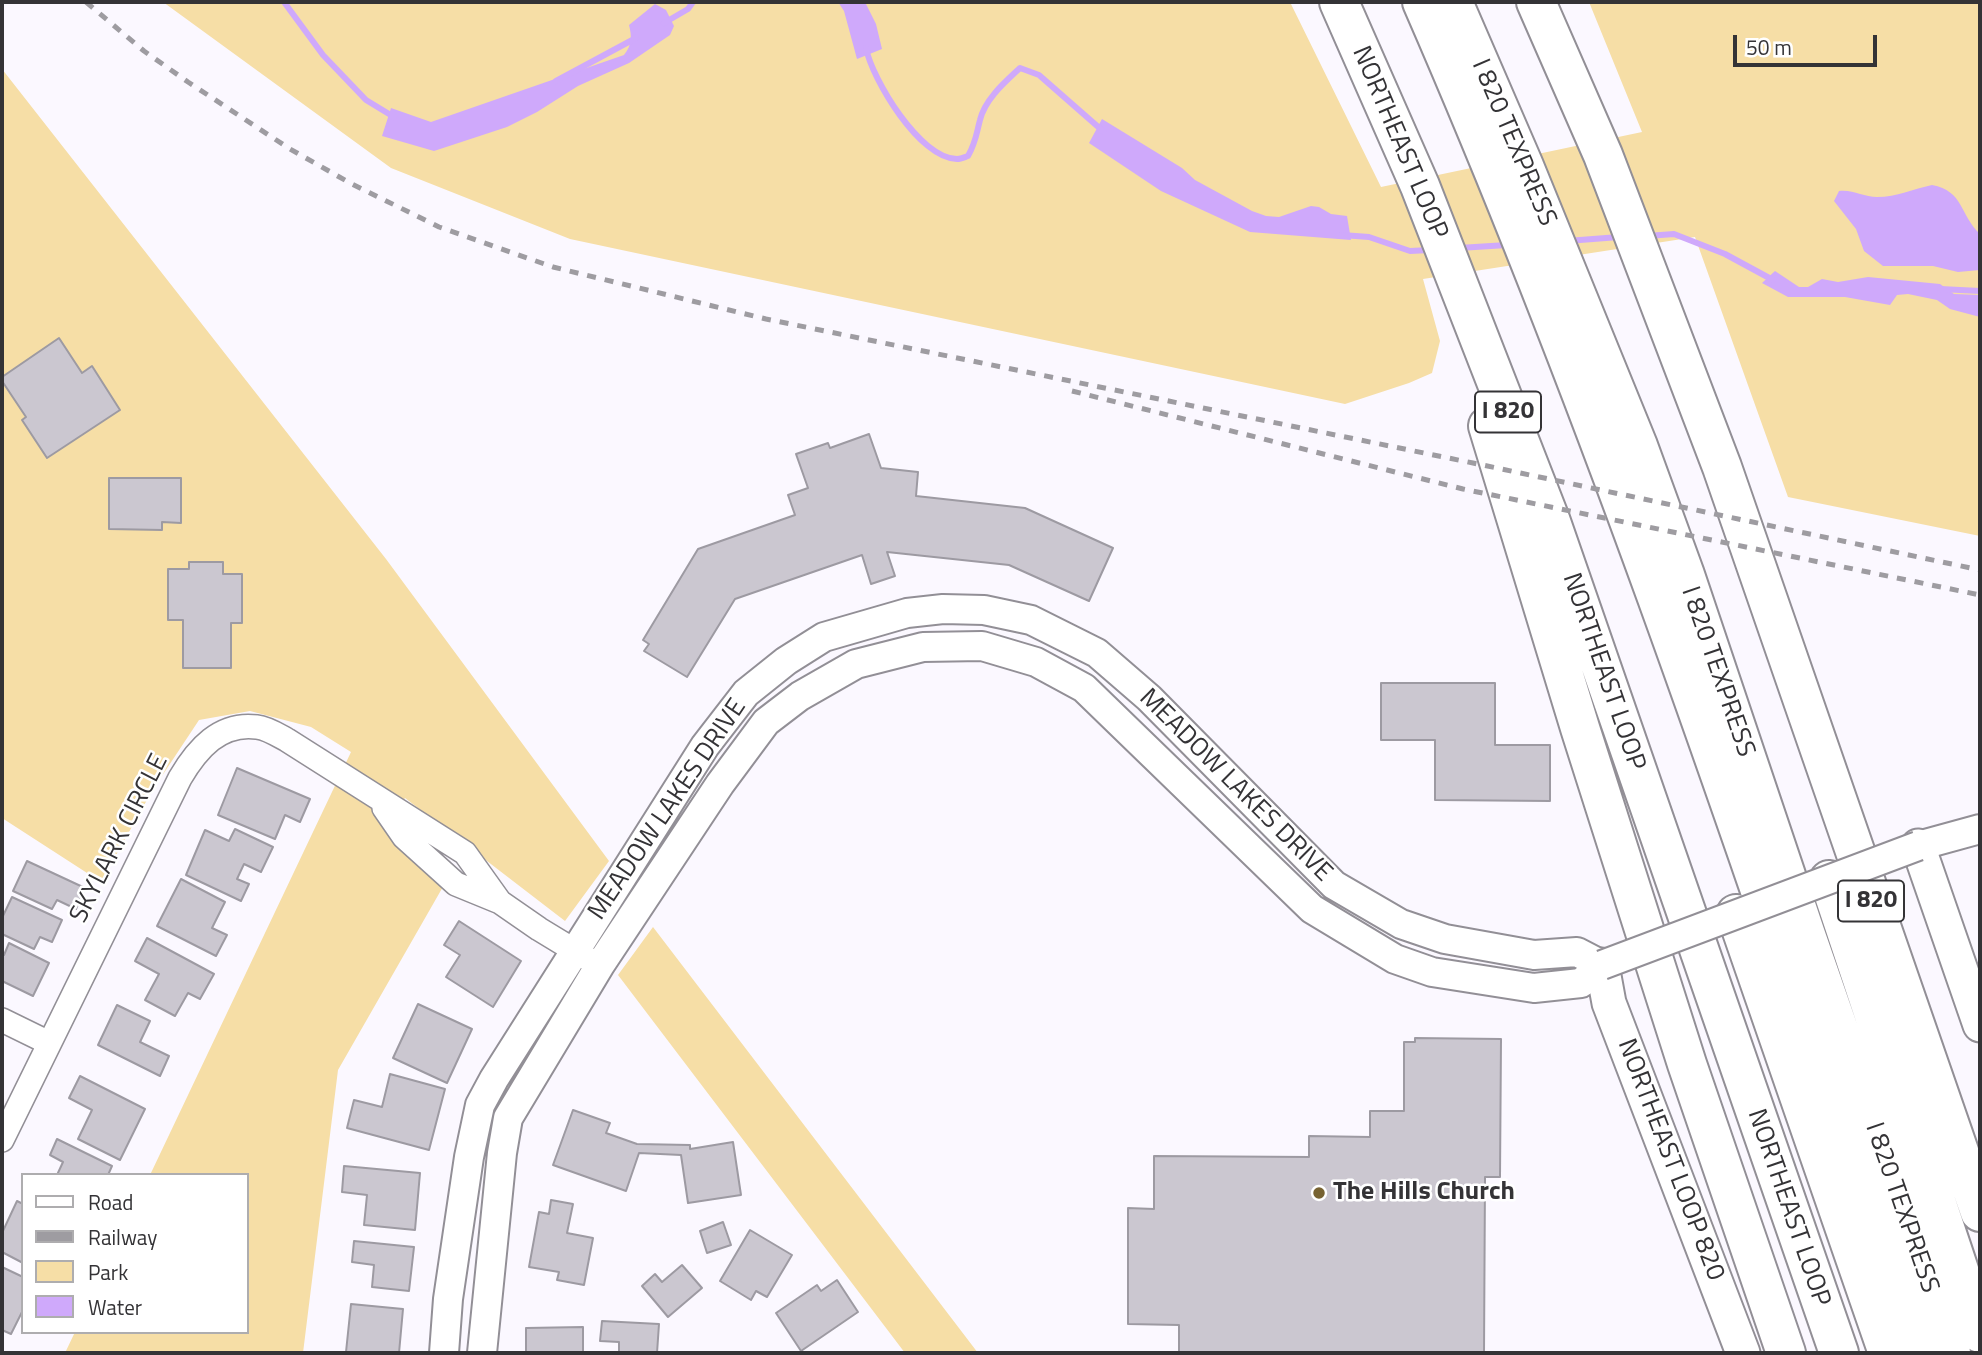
<!DOCTYPE html>
<html>
<head>
<meta charset="utf-8">
<style>
  body { margin:0 }
  #map { position:relative; width:1982px; height:1355px; overflow:hidden; background:#fbf8ff; font-family:"Titillium Web",sans-serif }
  canvas { display:block }
  .frame { position:absolute; inset:0; border:4px solid #343336; pointer-events:none }
  .legend { position:absolute; left:21px; top:1173px; width:228px; height:161px; box-sizing:border-box; background:#fff; border:2px solid #aeadaf; margin:0; padding:9px 12px; list-style:none; font-size:21px; color:#343336 }
  .legend li { display:flex; align-items:center; gap:14px; height:35px }
  .legend b { width:35px; border:2px solid #aeadaf }
  .scale { position:absolute; left:1733px; top:35px; width:144px; height:32px; box-sizing:border-box; border:4px solid #343336; border-top:0; padding-left:9px; font-size:21px; line-height:24px; white-space:nowrap; color:#343336; -webkit-text-stroke:5px #fff; paint-order:stroke }
</style>
</head>
<body>
<div id="map">
<canvas width="1982" height="1355"></canvas>
<div class="frame"></div>
<ul class="legend">
<li><b style="height:9px;background:#fff"></b>Road</li>
<li><b style="height:9px;background:#9e9ca1"></b>Railway</li>
<li><b style="height:19px;background:#f6dea6"></b>Park</li>
<li><b style="height:19px;background:#cfa9fb"></b>Water</li>
</ul>
<div class="scale">50 m</div>
</div>
<script>
const c = document.querySelector('canvas').getContext('2d');
c.lineJoin = 'round';
function fill(path, color) {
  c.fillStyle = color;
  c.fill(path, 'evenodd');
}
function strokePath(path, color, width, dash) {
  c.strokeStyle = color;
  c.lineWidth = width;
  c.lineCap = dash ? 'butt' : 'round';
  c.setLineDash(dash || []);
  c.stroke(path);
}
function label(font, color, halo, rows, align = 'center') {
  c.font = font + ' "Titillium Web",sans-serif';
  c.lineWidth = 5;
  c.setLineDash([]);
  c.textBaseline = 'middle';
  c.strokeStyle = halo;
  c.fillStyle = color;
  for (const [text, x, y, turn = 0] of rows) {
    c.save();
    c.translate(x, y);
    c.rotate((+turn || 0) * Math.PI / 180);
    c.textAlign = isNaN(turn) ? turn : align;
    if (halo) c.strokeText(text, 0, 0);
    c.fillText(text, 0, 0);
    c.restore();
  }
}
const green = new Path2D(`
  M163 2H1290L1381 187 1642 132 1589 2H1980V536L1788 497 1695 237 1423 279 1440 341 1432 373 1409 383 1345 404 570 239 391 168Z
  M2 69 386 559 609 861 565 921 405 798 387 829 444 885 338 1070 303 1353H65L75 1332H247V1175H150L351 752 311 727 250 711 199 720 152 791 101 882 2 818Z
  M653 927 978 1353H905L618 975Z`);
const water = new Path2D(`
  M838 2H865L876 24 882 49 857 59 844 11Z
  M655 4 666 10 674 26 670 35 629 63 578 86 537 112 507 127 434 151 382 136 391 108 431 122 624 55C632 45 632 37 629 25Z
  M1102 119 1182 168 1195 180 1252 211 1266 216 1279 217 1311 206 1319 207 1331 214 1347 216 1351 240 1250 232 1161 191 1089 143Z
  M1932 185C1964 191 1959 214 1980 234V270L1958 272 1933 266H1883L1864 251 1856 229 1834 201 1839 191C1852 189 1864 197 1877 197 1897 197 1913 189 1932 185Z
  M1775 271 1799 287H1808L1822 279 1838 282 1868 277 1940 284 1954 294 1980 295V317L1950 309 1937 300 1908 294 1897 295 1890 305 1845 297H1788L1762 283Z`);
const stream = new Path2D(`
  M284 2 323 55 366 100 394 117
  M664 23 688 9 693 2
  M866 48C872 79 920 159 957 159 961 159 965 157 968 156 976 142 976 135 980 120 985 99 1005 82 1020 68L1039 75 1104 132
  M556 81 636 38
  M1342 235 1369 237 1410 251 1430 250
  M1647 236 1674 234 1725 254 1773 280
  M1567 241 1619 237
  M1459 248 1507 245
  M1940 289 1980 291`);
const building = new Path2D(`
  M59 338 82 373 92 366 120 410 47 458 22 420 26 417 2 381V377Z
  M869 434 881 468 918 472 916 496 1025 508 1113 548 1089 601 1009 565 887 552 895 576 871 584 862 555 735 599 687 677 644 651 649 644 643 640 698 549 795 515 788 495 808 488 796 454 828 443 830 448Z
  M109 478H181V523L162 522V530L109 529Z
  M189 562H223V574H242V623H231V668H183V620H168V569H189Z
  M1381 683H1495V745H1550V801L1435 800V740H1381Z
  M237 768 310 799 300 822 285 815 275 839 218 815Z
  M235 829 273 847 261 872 244 864 237 879 249 884 241 901 186 875 205 830 229 841Z
  M27 861 85 888 76 909 57 900 52 909 13 891Z
  M181 879 225 902 212 928 227 935 216 956 157 926Z
  M12 897 62 920 52 942 40 937 34 949 2 934V918Z
  M459 921 521 961 493 1007 446 977 460 955 444 945Z
  M147 938 214 974 200 999 188 993 175 1016 145 1000 159 974 135 961Z
  M9 943 49 963 33 996 2 981V954L4 955Z
  M418 1004 472 1029 447 1083 393 1058Z
  M117 1005 150 1021 140 1042 169 1056 160 1076 98 1045Z
  M1415 1038 1501 1039 1500 1177H1485L1484 1353H1179V1325L1128 1324V1208L1154 1209V1156L1309 1157V1136L1370 1137V1111H1404V1042H1415Z
  M390 1074 445 1089 429 1150 347 1128 354 1100 382 1107Z
  M80 1076 145 1109 120 1160 78 1139 92 1110 69 1098Z
  M573 1110 610 1123 606 1133 637 1144 690 1145V1149L733 1142 741 1195 688 1203 681 1155 639 1153 626 1191 553 1165Z
  M57 1139 112 1166 108 1175H57L63 1162 50 1155Z
  M344 1166 420 1173 415 1230 364 1225 367 1195 342 1192Z
  M551 1200 573 1204 567 1233 593 1238 584 1285 557 1280 559 1272 529 1267 539 1212 549 1214Z
  M17 1201 23 1204V1263L2 1252V1233Z
  M723 1222 731 1245 707 1253 700 1231Z
  M750 1230 792 1255 767 1297 756 1291 751 1300 720 1281Z
  M354 1241 414 1247 409 1291 372 1287 374 1265 352 1262Z
  M682 1265 702 1288 668 1317 642 1286 655 1274 662 1282Z
  M2 1267 23 1277V1310L11 1334 2 1330Z
  M837 1280 858 1312 801 1351 776 1313 817 1285 821 1291Z
  M351 1304 403 1309 399 1353 346 1352Z
  M602 1321 659 1324 657 1353H619V1342L600 1341Z
  M583 1327V1353H526V1328Z`);
const minor = new Path2D(`
  M384 808 404 837 456 884 500 902 539 929 590 960
  M2 1020 49 1043
  M2 1140 180 778C197 749 220 722 257 727 267 728 278 735 287 740L465 853 500 902`);
const tertiary = new Path2D(`
  M1918 846 1980 829
  M444 1353 448 1299 469 1157 480 1105 494 1079 705 746 746 693 786 661 824 637 907 613 943 609 984 610 1031 620 1097 653 1149 698 1334 885 1401 924 1445 939 1534 955 1577 952 1602 965 1581 983 1534 988 1432 972 1395 959 1312 909 1084 688 1036 662 982 646 923 647 856 664 800 696 766 722 720 784 600 965 508 1118 502 1153 482 1353`);
const secondary = new Path2D(`
  M1918 846 1980 1025
  M1602 965 1609 1003 1743 1353`);
const motorway = new Path2D(`
  M1339 2 1420 186 1551 522 1839 1353
  M1422 2C1614 442 1763 899 1917 1353
  M1453 2 1524 166 1638 446 1685 575 1806 935 1951 1353
  M1536 2 1603 155 1722 467 1980 1212
  M1488 426 1580 728 1687 1064 1786 1353
  M1829 880 1980 1333
  M1736 914 1888 1353`);
const rail = new Path2D(`
  M86 2 144 51 188 82 290 149 350 183 439 227 553 267 766 319 1473 463 1980 570
  M1072 391 1463 489 1980 595`);
const tertiaryBridge = new Path2D(`
  M1602 965 1918 846`);
const markers = [
  [1319,1193,7,"#776231"]
];
const shields = [
  [1508,412,66],
  [1871,901,66]
];
const shieldNames = [
  ["I 820",1508,412],
  ["I 820",1871,901]
];
const streetNames = [
  ["NORTHEAST LOOP",1399,143,67],
  ["I 820 TEXPRESS",1513,143,67],
  ["NORTHEAST LOOP",1603,672,71],
  ["I 820 TEXPRESS",1717,672,71],
  ["MEADOW LAKES DRIVE",1235,786,45],
  ["MEADOW LAKES DRIVE",668,810,-56],
  ["SKYLARK CIRCLE",120,839,-63],
  ["NORTHEAST LOOP 820",1670,1160,69],
  ["NORTHEAST LOOP",1788,1208,71],
  ["I 820 TEXPRESS",1901,1208,71]
];
const poiNames = [
  ["The Hills Church",1333,1193]
];
fill(green, '#f6dea6');
fill(water, '#cfa9fb');
strokePath(stream, '#cfa9fb', 6);
fill(building, '#cbc7d0');
strokePath(building, '#9d9aa2', 2);
strokePath(minor, '#928f96', 26);
strokePath(tertiary, '#928f96', 32);
strokePath(secondary, '#928f96', 37);
strokePath(motorway, '#928f96', 42);
strokePath(minor, '#fff', 23);
strokePath(tertiary, '#fff', 28);
strokePath(secondary, '#fff', 33);
strokePath(motorway, '#fff', 38);
strokePath(rail, '#9e9ca1', 5, [9, 9]);
strokePath(tertiaryBridge, '#928f96', 32, []);
strokePath(tertiaryBridge, '#fff', 28);
for (const [x, y, r, color] of markers) {
  const dot = new Path2D();
  dot.arc(x, y, r, 0, 2 * Math.PI);
  c.fillStyle = color;
  c.fill(dot);
  strokePath(dot, '#fff', 2.5);
}
for (const [x, y, w] of shields) {
  const box = new Path2D();
  box.roundRect(x - w / 2, y - 20.5, w, 41, 5);
  c.fillStyle = '#fff';
  c.fill(box);
  strokePath(box, '#343336', 2);
}
label('bold 24px', '#343336', null, shieldNames);
label('26px', '#343336', '#fff', streetNames);
label('bold 26px', '#343336', '#fff', poiNames, 'left');
</script>
</body>
</html>
